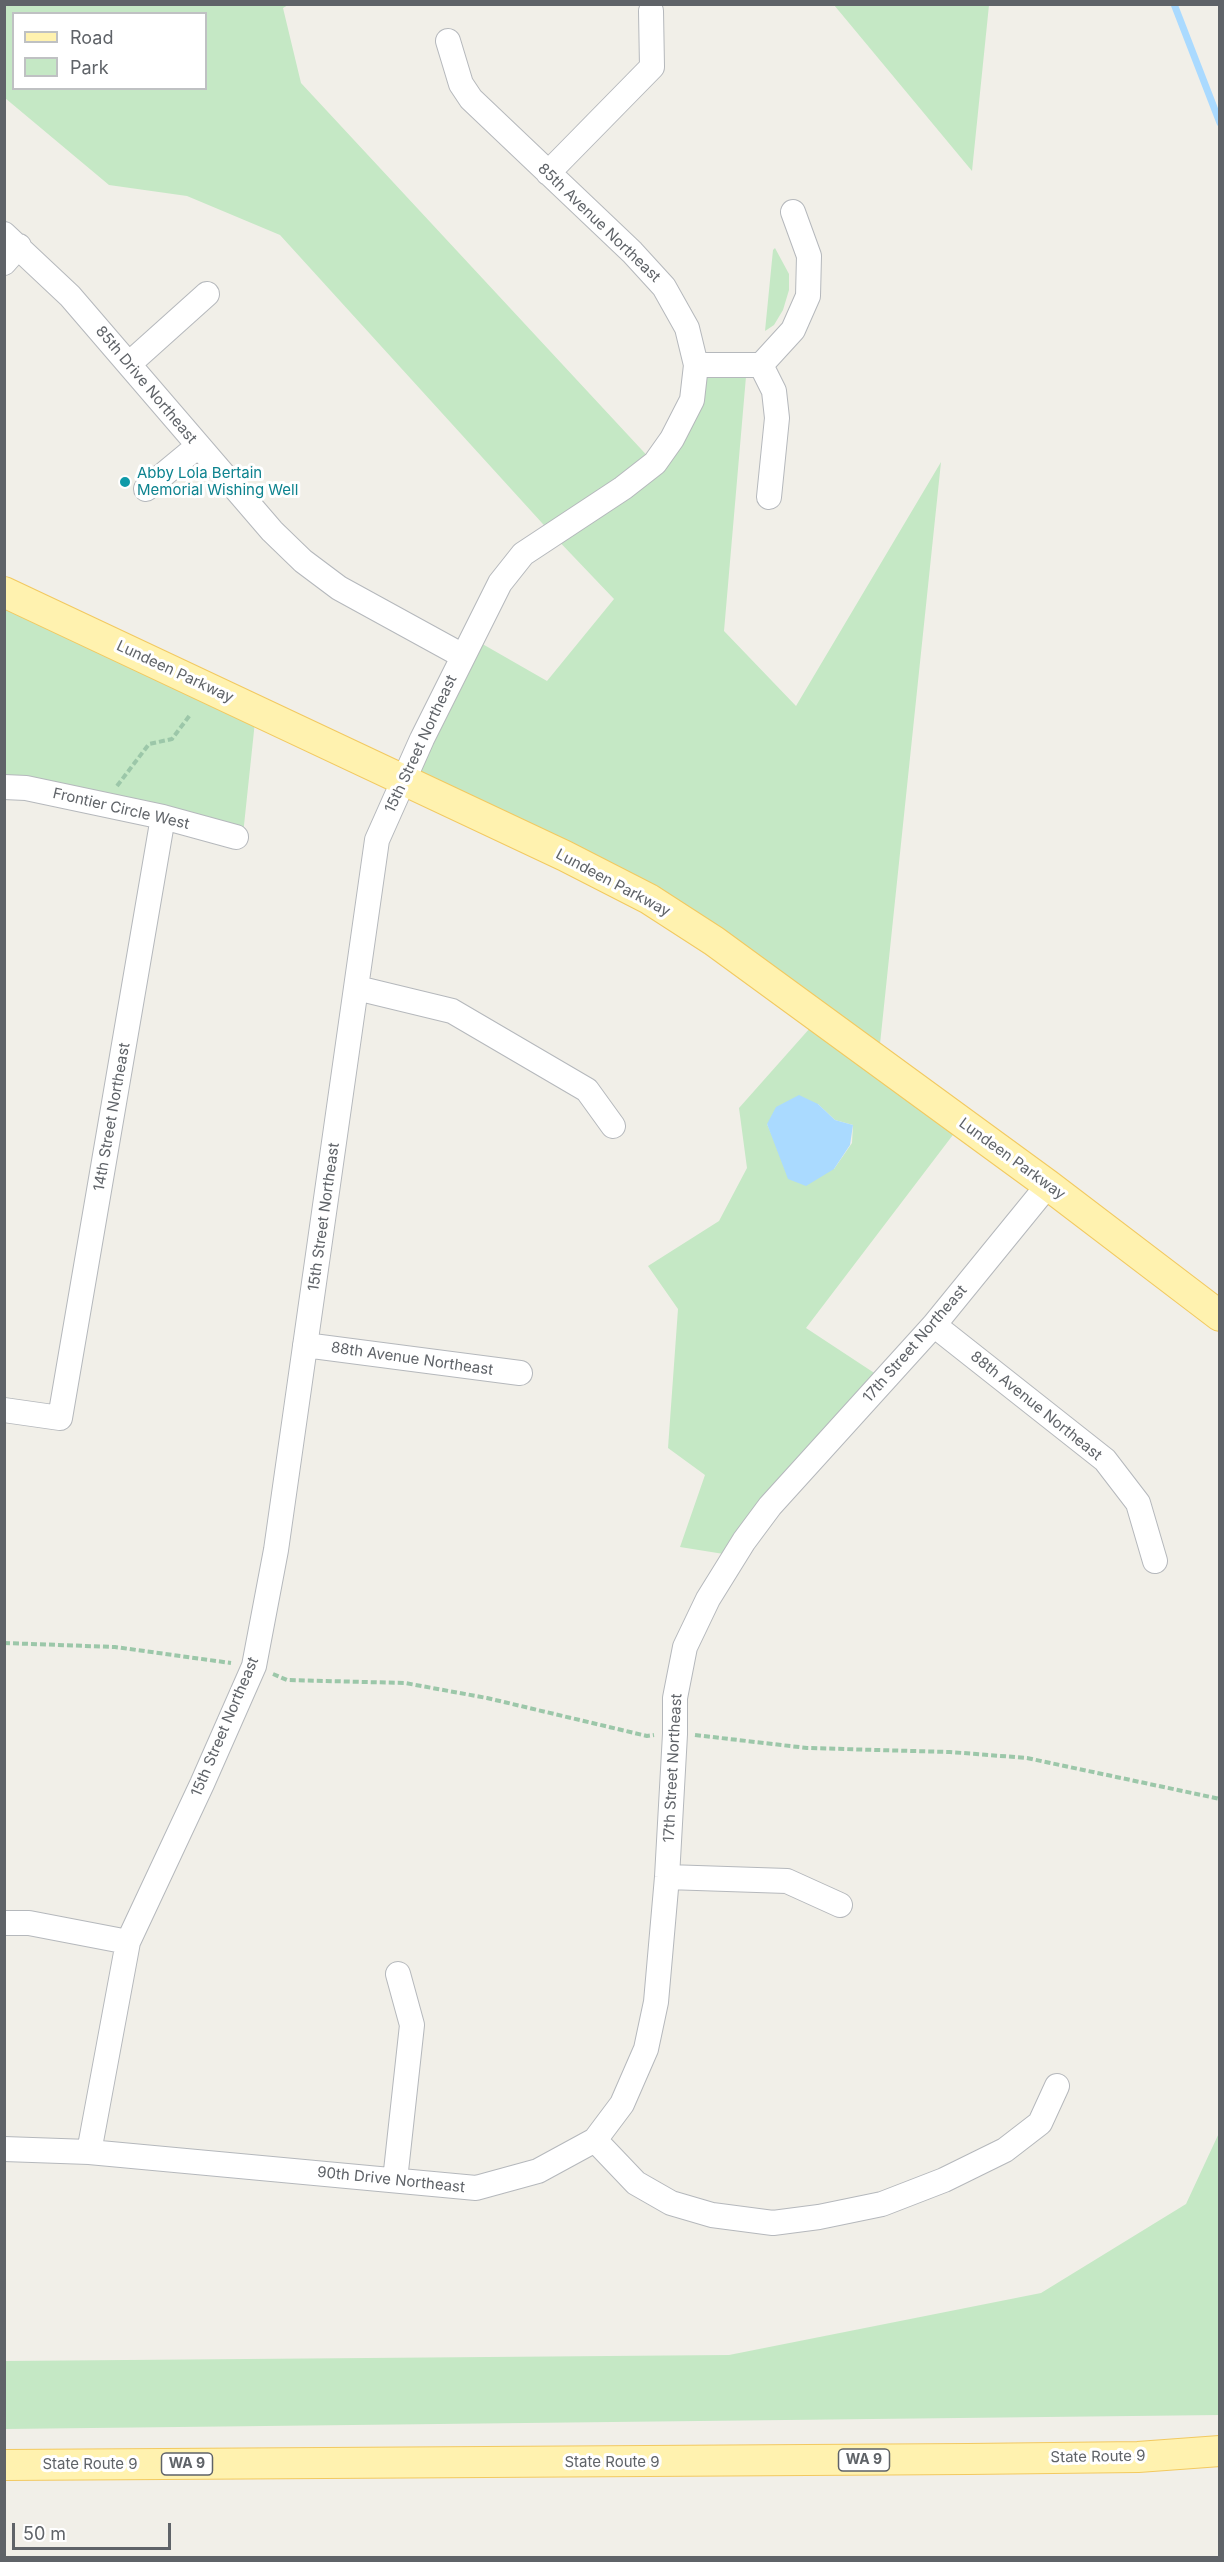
<!DOCTYPE html>
<style>
body{margin:0}
#map{position:relative;width:1224px;height:2562px;overflow:hidden;background:#f1efe8;font-family:Inter,sans-serif}
canvas{display:block}
.frame{position:absolute;inset:0;border:6px solid #5f6368;pointer-events:none}
.legend{position:absolute;left:12px;top:12px;width:195px;height:78px;box-sizing:border-box;background:#fff;border:2px solid #bfc1c3;margin:0;padding:8px 10px;list-style:none;font-size:18px;color:#5f6368}
.legend li{display:flex;align-items:center;gap:12px;height:30px}
.legend b{width:30px;border:2px solid #bfc1c3}
.scale{position:absolute;left:12px;top:2523px;width:159px;height:27px;box-sizing:border-box;border:3px solid #5f6368;border-top:0;padding-left:8px;font-size:18px;line-height:21px;white-space:nowrap;color:#5f6368;-webkit-text-stroke:4px #fff;paint-order:stroke}
</style>
<div id="map">
<canvas width="1224" height="2562"></canvas>
<div class="frame"></div>
<ul class="legend">
<li><b style="height:8px;background:#fff2af"></b>Road</li>
<li><b style="height:16px;background:#c5e8c5"></b>Park</li>
</ul>
<div class="scale">50 m</div>
</div>
<script>
const c = document.querySelector('canvas').getContext('2d');
c.lineJoin = 'round';
function fill(path, color) { c.fillStyle = color; c.fill(path, 'evenodd'); }
const shape = rows => new Path2D(rows.map(r => 'M' + r).join(''));
function strokePath(path, color, width, dash) { c.strokeStyle = color; c.lineWidth = width; c.lineCap = dash ? 'butt' : 'round'; c.setLineDash(dash || []); c.stroke(path); }
function write(font, color, halo, rows, align = 'center') {
  c.font = font + ' Inter,sans-serif'; c.lineWidth = 6; c.setLineDash([]); c.textBaseline = 'middle'; c.strokeStyle = halo; c.fillStyle = color; for (const [text, x, y, turn = 0] of rows) {
    c.save(); c.translate(x, y); c.rotate((+turn || 0) * Math.PI / 180); c.textAlign = isNaN(turn) ? turn : align; if (halo) c.strokeText(text, 0, 0); c.fillText(text, 0, 0); c.restore();
  }
}
fill(shape([
 [4,5,288,5,283,8,301,83,654,463,696,365,747,365,724,631,796,706,941,462,878,1063,962,1123,806,1328,888,1382,730,1555,680,1547,705,1475,668,1448,678,1309,648,1266,719,1221,747,1168,739,1108,818,1019,714,941,403,780,472,638,547,681,614,599,552,534,280,235,187,196,109,185,5,98],
 [14,14,206,14,206,88,14,88],
 [818,1104,835,1120,853,1125,852,1143,834,1169,779,1151,767,1124],
 [834,5,989,5,972,171],
 [775,248,789,274,789,290,783,310,774,325,765,331,773,250],
 [4,592,256,712,242,844,5,787],
 [1219,2133,1219,2415,5,2429,5,2361,729,2355,1041,2293,1186,2204]
]), '#c5e8c5');
fill(shape([
 [799,1095,818,1104,835,1120,853,1125,850,1145,834,1169,806,1186,788,1179,767,1124,776,1107]
]), '#aadaff');
strokePath(shape([
 [1174,4,1220,123]
]), '#aadaff', 7);
const minor = shape([
 [448,41,461,84,471,99,632,252,664,287,687,328,696,365,761,365],
 [548,173,652,67,651,11],
 [4,234,70,296,272,531,303,561,339,588,463,656],
 [4,263,19,246],
 [129,364,207,294],
 [146,489,198,446],
 [769,497,777,418,774,391,761,365,793,330,808,296,809,256,793,212],
 [4,787,26,788,163,817,236,837],
 [357,988,452,1011,587,1090,613,1126],
 [934,1325,1105,1460,1138,1503,1155,1561],
 [305,1345,520,1373],
 [4,1410,60,1418,163,817],
 [667,1877,787,1881,840,1905],
 [4,1923,29,1923,128,1942],
 [595,2140,622,2104,646,2049,656,2002,667,1877,675,1734,675,1698,685,1647,708,1599,744,1541,770,1506,934,1325,1048,1185],
 [4,2149,89,2152,476,2188,538,2171,595,2140,636,2183,671,2203,712,2215,773,2223,819,2217,882,2204,944,2180,1005,2150,1040,2123,1057,2086],
 [89,2152,128,1942,202,1784,254,1666,276,1550,377,840,422,739,500,583,523,554,623,488,655,463,672,439,692,400,696,365],
 [395,2180,412,2025,398,1974]
]);
const major = shape([
 [4,592,565,856,649,899,714,941,1048,1185,1220,1316],
 [4,2465,968,2459,1138,2457,1220,2451]
]);
strokePath(minor, '#b5b8bc', 26);
strokePath(major, '#f2c960', 32);
strokePath(shape([
 [117,786,149,744,172,739,190,715],
 [4,1643,115,1647,231,1663],
 [273,1674,287,1680,405,1683,487,1698,647,1736,654,1735],
 [695,1735,807,1748,950,1752,1027,1758,1220,1799]
]), '#9cc7a9', 4, [6, 3]);
strokePath(minor, '#fff', 24);
strokePath(major, '#fff2af', 30);
for (const [x, y, r, color] of [
 [125,482,6,"#0f9aa8"]
]) { const dot = new Path2D(); dot.arc(x, y, r, 0, 2 * Math.PI); c.fillStyle = color; c.fill(dot); strokePath(dot, '#fff', 2); }
for (const [x, y, w] of [
 [864,2460,51],
 [187,2464,51]
]) { const box = new Path2D(); box.roundRect(x - w / 2, y - 11, w, 22, 4.5); c.fillStyle = '#fff'; c.fill(box); strokePath(box, '#5f6368', 1.5); }
write('bold 14px', '#5f6368', null, [
 ["WA 9",864,2460],
 ["WA 9",187,2464]
]);
write('15px', '#5f6368', '#fff', [
 ["85th Avenue Northeast",599,223,44],
 ["85th Drive Northeast",146,385,50],
 ["Lundeen Parkway",175,672,25],
 ["15th Street Northeast",421,744,-65],
 ["Frontier Circle West",121,809,13],
 ["Lundeen Parkway",613,883,28],
 ["14th Street Northeast",112,1117,-80],
 ["Lundeen Parkway",1012,1159,36],
 ["15th Street Northeast",324,1217,-82],
 ["17th Street Northeast",915,1344,-49],
 ["88th Avenue Northeast",412,1359,8],
 ["88th Avenue Northeast",1036,1406,39],
 ["15th Street Northeast",225,1727,-67],
 ["17th Street Northeast",673,1768,-87],
 ["90th Drive Northeast",391,2180,6],
 ["State Route 9",1098,2457,-1],
 ["State Route 9",612,2462],
 ["State Route 9",90,2464]
]);
write('15px', '#0d838f', '#fff', [
 ["Abby Lola Bertain",137,473],
 ["Memorial Wishing Well",137,490]
], 'left');
</script>
